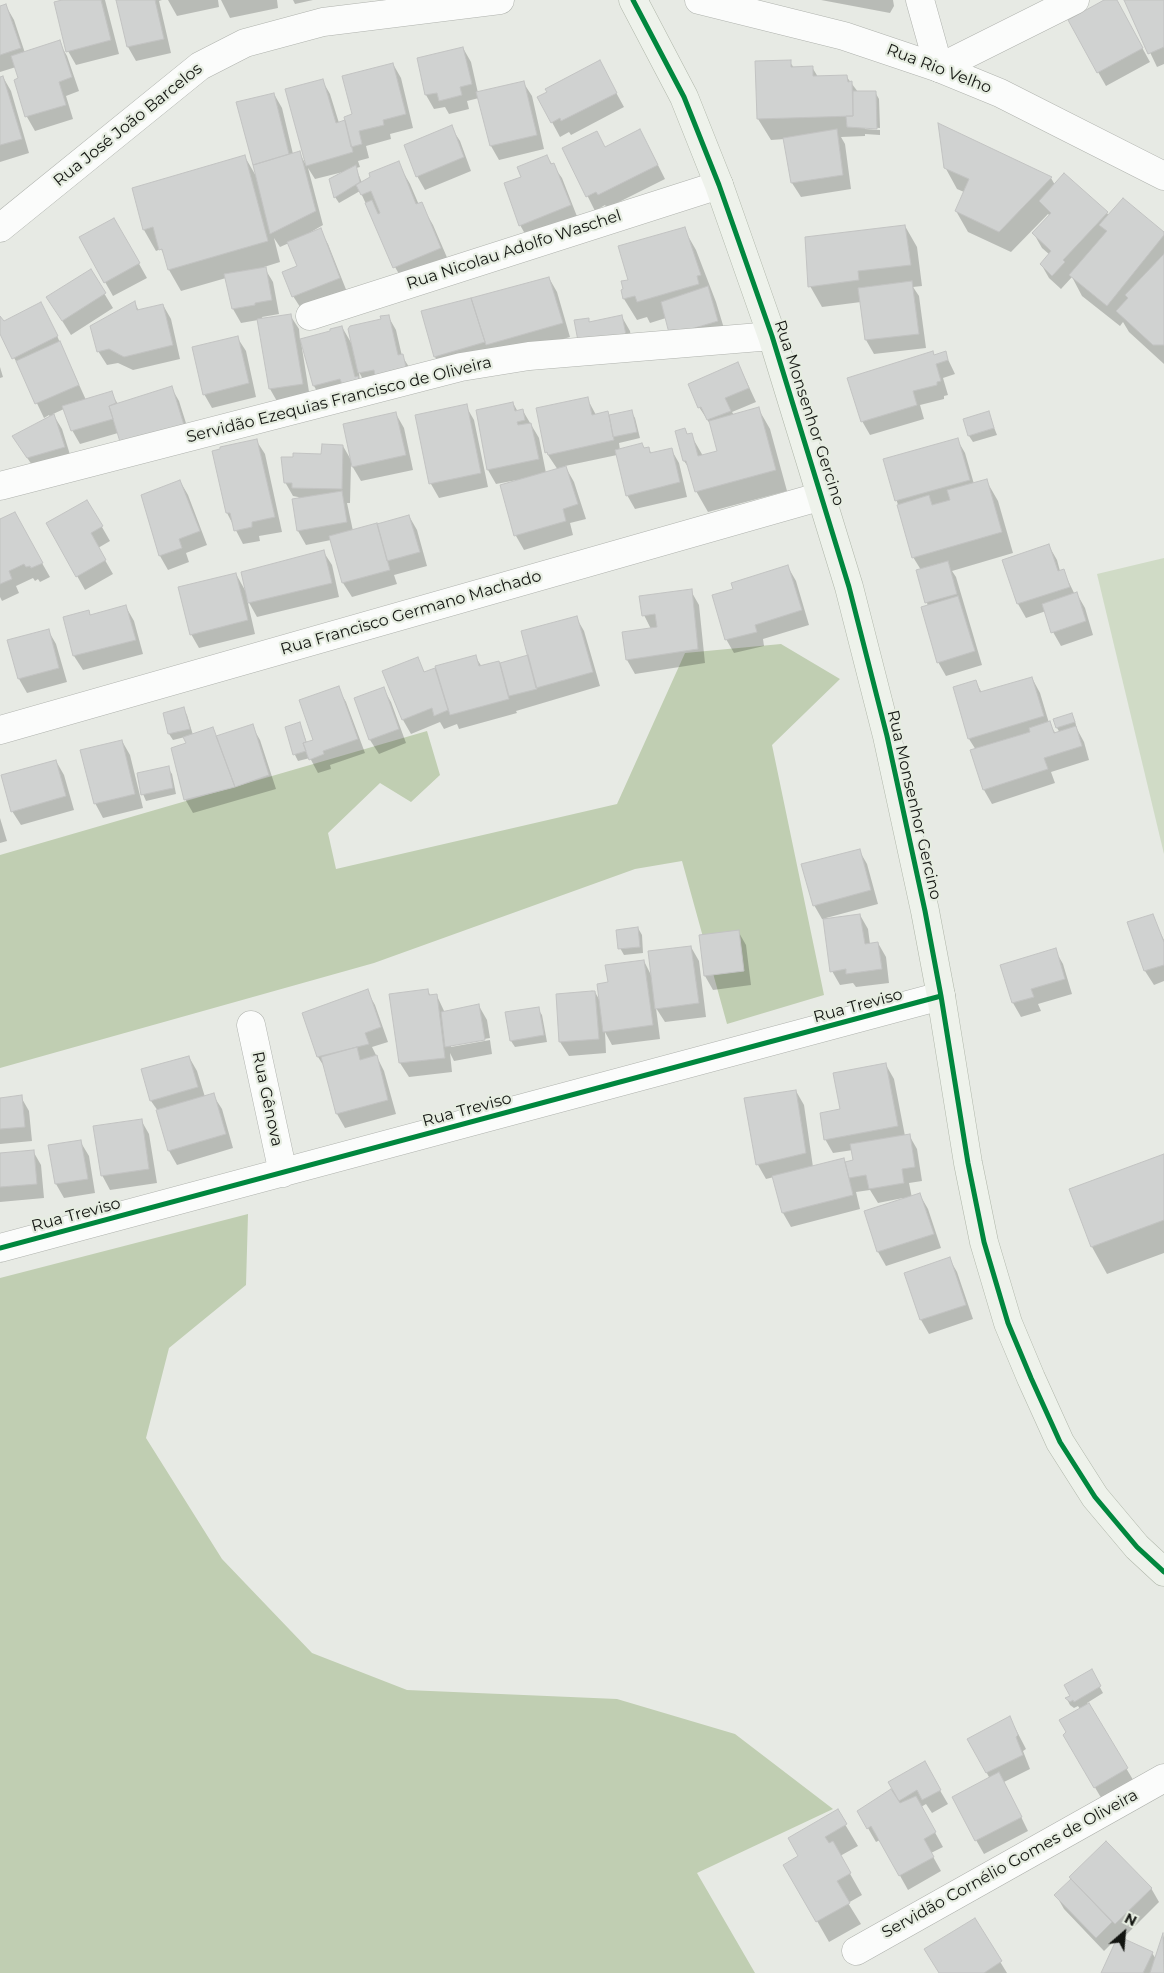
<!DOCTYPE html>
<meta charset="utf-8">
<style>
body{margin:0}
#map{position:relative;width:1164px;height:1973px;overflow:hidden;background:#e7eae4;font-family:Montserrat,sans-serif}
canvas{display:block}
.north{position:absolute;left:1099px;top:1908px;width:50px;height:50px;-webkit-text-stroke:4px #e6ede1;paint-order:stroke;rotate:27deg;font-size:14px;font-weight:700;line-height:20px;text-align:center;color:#131511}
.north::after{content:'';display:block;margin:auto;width:18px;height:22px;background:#131511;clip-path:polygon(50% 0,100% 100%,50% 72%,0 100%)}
</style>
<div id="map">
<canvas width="1164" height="1973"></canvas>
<div class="north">N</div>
</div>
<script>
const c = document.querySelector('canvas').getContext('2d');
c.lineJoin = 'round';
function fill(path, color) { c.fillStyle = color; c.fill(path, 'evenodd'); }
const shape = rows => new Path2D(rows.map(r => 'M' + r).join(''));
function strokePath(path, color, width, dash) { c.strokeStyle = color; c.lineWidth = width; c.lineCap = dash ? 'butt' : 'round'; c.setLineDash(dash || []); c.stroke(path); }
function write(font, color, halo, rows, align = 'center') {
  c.font = font + ' Montserrat,sans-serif'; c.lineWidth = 4.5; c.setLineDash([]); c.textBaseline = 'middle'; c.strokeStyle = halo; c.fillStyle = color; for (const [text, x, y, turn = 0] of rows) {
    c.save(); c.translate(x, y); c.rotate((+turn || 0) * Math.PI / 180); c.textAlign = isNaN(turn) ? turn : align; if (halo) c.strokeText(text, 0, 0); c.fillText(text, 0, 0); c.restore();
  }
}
fill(shape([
 [1164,558,1164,854,1097,574]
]), '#d0dbc6');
fill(shape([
 [781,644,840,679,772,745,824,995,727,1024,682,861,635,869,374,963,0,1068,0,855,427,731,440,775,411,802,380,783,328,833,336,869,617,804,685,653],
 [248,1214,246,1285,169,1348,146,1438,222,1559,312,1653,407,1690,617,1699,735,1734,833,1809,697,1873,755,1973,0,1973,0,1278]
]), '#c0ceb2');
fill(shape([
 [67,0,105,0,119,54,76,65,68,51],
 [118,0,162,0,159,1,171,53,136,61,128,47],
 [168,0,218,0,219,7,177,16],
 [221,0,277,0,278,8,230,18],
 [293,0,313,0,295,4],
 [821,0,893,0,894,6,890,13],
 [1106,0,1116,0,1150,62,1106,86,1098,72],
 [1125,0,1164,0,1164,64,1157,67],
 [6,6,14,20,25,53,59,42,67,56,79,91,66,96,73,119,35,131,27,117,15,81,20,79,16,67,0,72,0,7],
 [463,48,471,62,478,93,523,82,532,96,544,149,499,160,491,146,479,98,467,101,469,109,449,114,445,107,434,109,426,95,418,59],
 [790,62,794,68,812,67,818,77,846,76,858,92,875,92,879,99,880,128,865,127,865,129,880,130,880,135,865,134,865,136,841,137,845,144,851,189,801,197,792,183,785,139,771,140,758,119],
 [393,64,401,78,413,128,390,134,391,139,366,146,369,158,358,161,360,167,356,168,362,183,398,163,410,184,419,205,421,204,433,225,452,269,407,288,395,267,360,191,339,203,335,197,343,172,315,179,308,168,323,225,311,232,312,233,320,230,328,244,347,292,302,310,293,296,298,267,289,243,280,247,274,238,280,262,264,267,273,282,279,314,262,317,263,320,290,315,299,329,300,340,332,332,342,327,353,346,388,316,396,330,402,356,411,370,367,387,359,372,360,382,322,400,314,386,303,342,301,342,310,398,278,403,270,389,258,320,241,323,233,309,226,278,181,291,169,270,166,259,161,249,156,251,144,230,134,189,245,157,256,176,237,103,274,94,282,108,293,154,299,152,306,165,322,80,330,94,339,123,346,121,353,115],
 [607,76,624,107,571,135,569,132,560,137,539,98],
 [3,77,11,91,29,153,0,162,0,78],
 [451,127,460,141,471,171,425,190,417,176],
 [648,145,665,179,607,208,605,205,595,211,564,149,606,148],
 [547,157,562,178,578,219,528,239,520,225,505,184,522,177],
 [945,167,1051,178,1055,185,1107,213,1109,216,1164,234,1164,364,1129,332,1123,322,1120,326,1082,296,1072,277,1061,289,1049,278,1041,264,1050,255,1042,248,1034,234,1050,216,1048,214,1011,252,968,232,956,211,964,192,957,189],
 [114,219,147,278,113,296,80,238],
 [905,226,917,247,922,286,913,287,919,296,926,348,874,354,866,340,861,302,822,307,810,286],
 [684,229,696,250,716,302,726,335,688,347,666,318,650,323,647,317,637,320,624,299,629,280],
 [90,270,113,308,71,335,56,311],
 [549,278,557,292,570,337,495,359,443,371,435,357,423,312],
 [135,303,139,311,163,305,171,319,180,359,133,370,118,363,107,365,98,351],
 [0,317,4,322,49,318,86,400,111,393,118,404,171,387,179,401,191,439,118,433,80,444,72,430,64,409,53,414,62,429,72,461,36,471,22,450,50,417,49,415,44,418,22,372,0,333],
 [622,317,630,331,633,349,588,360,588,319,590,323],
 [237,337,246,351,256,397,212,408,204,394],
 [945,353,955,374,943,378,948,395,944,396,944,399,920,405,924,419,870,435,862,421,935,356],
 [738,363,756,402,732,412,734,415,758,408,770,429,787,491,708,512,696,491,691,471,684,461,685,429,688,435,691,435,703,456,719,452,712,427,699,407],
 [0,367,3,377,0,378],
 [587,398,596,415,607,413,609,416,631,411,635,418,640,438,619,443,620,450,648,448,652,454,671,449,679,463,687,497,635,509,627,495,617,455,565,466,574,482,586,519,570,523,573,535,524,550,516,536,501,486,518,482,517,480,496,484,488,470,477,411,513,403,518,412,523,411,539,438,546,473,558,470,546,452],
 [466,406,474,420,488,487,439,498,431,484,417,416],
 [988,412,997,435,973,442,969,436],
 [396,414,404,428,413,470,361,481,351,464,350,503,347,503,353,531,409,516,417,530,427,566,394,575,397,584,352,597,343,583,331,540,306,545,298,531,293,500,300,499,298,497,293,496,285,482,323,455,343,446,351,460],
 [957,439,965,453,974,484,986,480,998,501,1013,553,952,571,956,577,982,665,946,676,938,662,921,570,913,557,885,460],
 [256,440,265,454,282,532,259,536,260,541,243,544,227,513],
 [180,481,188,495,207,545,186,553,189,562,168,570,160,556,142,496],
 [87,501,110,541,98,548,113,574,85,590,47,523],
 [14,514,50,577,40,582,38,579,35,581,33,578,16,586,19,593,2,601,0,597,0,520],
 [1049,546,1057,560,1060,571,1063,570,1075,595,1077,594,1085,608,1093,635,1061,646,1053,632,1046,611,1026,618,1018,604,1004,560],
 [323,551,332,565,339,597,257,617,247,599,255,634,199,648,191,634,236,574,246,592],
 [788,567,796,581,809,625,763,639,764,646,734,653,726,639],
 [691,591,699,605,705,663,635,674,627,660,651,629,644,615],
 [126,607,134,621,143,654,83,670,74,656,65,618,88,612,91,616],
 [576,617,584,631,600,686,516,711,517,713,459,729,457,724,444,729,440,722,411,734,403,720,384,672,417,659,425,673,475,656,482,667,499,665,529,656],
 [48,630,56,644,67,682,27,693,19,679,9,641],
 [1032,678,1040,693,1049,723,1056,734,1060,733,1057,728,1071,714,1075,721,1077,729,1084,742,1089,760,1051,772,1055,783,992,804,984,790,976,750,969,739,976,682,982,693],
 [338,688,346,702,365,753,330,765,331,769,318,773,310,758,298,761,295,755,287,728,300,724,307,743,315,740],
 [383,688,391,702,406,743,379,754,370,740,356,699],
 [183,708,187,715,193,735,217,737,252,726,260,740,276,789,193,813,185,799,187,744,185,737,173,740,169,734,164,713],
 [122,741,130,755,143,808,103,818,95,803],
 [56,761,64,775,74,810,21,825,12,811],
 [168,768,172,774,176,794,146,801,143,794],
 [0,818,7,841,0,843],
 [859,850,867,864,878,904,826,918,826,920,860,915,868,929,870,944,878,943,886,957,889,983,856,987,853,983,840,985,832,971,824,919,822,919,814,905],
 [1152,916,1164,940,1164,981,1154,985,1145,971,1129,923],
 [638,928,642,935,643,953,624,955,620,948],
 [738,931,746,945,751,985,713,990,705,976],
 [691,947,699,961,706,1017,665,1022,656,1008,660,1039,612,1045,605,1032,606,1053,569,1056,560,1042,557,995,595,992,601,1003,609,983,644,961,652,977],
 [1055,950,1063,964,1072,994,1038,1004,1041,1011,1021,1017,1013,1003,1002,966],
 [427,990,431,996,437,996,445,1013,479,1006,487,1020,490,1038,451,1045,451,1047,490,1040,492,1054,454,1061,450,1053,452,1072,409,1077,400,1063,391,995],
 [367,991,375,1005,388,1042,372,1047,384,1071,396,1114,345,1128,337,1114,325,1068,318,1057,303,1014],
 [538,1009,542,1015,547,1042,515,1047,511,1041],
 [189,1057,197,1071,205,1097,213,1095,222,1109,233,1148,177,1165,169,1151,158,1111,151,1101,142,1070],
 [886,1065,894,1079,905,1136,909,1135,917,1149,922,1181,909,1183,912,1198,920,1195,928,1209,941,1248,886,1266,878,1252,903,1198,878,1203,870,1190,856,1192,860,1209,791,1227,783,1213,774,1177,766,1179,758,1165,745,1099,796,1091,804,1105,813,1167,843,1159,846,1163,855,1161,853,1150,833,1153,825,1139,841,1110],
 [21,1097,29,1111,32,1141,0,1144,0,1099],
 [141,1120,149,1134,157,1183,110,1190,102,1175],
 [80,1141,89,1156,95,1193,64,1198,56,1184],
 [33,1151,41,1165,44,1198,0,1202,0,1154],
 [1164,1155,1164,1253,1107,1274,1092,1247],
 [949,1258,957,1272,973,1319,929,1334,921,1320,906,1273],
 [1091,1671,1103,1693,1087,1703,1135,1783,1103,1801,1064,1735,1080,1709,1078,1706,1074,1708,1070,1705,1067,1699,1071,1696],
 [1010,1718,1026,1749,1023,1751,1030,1769,1004,1782,1028,1831,984,1854,976,1840,990,1779,969,1739],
 [924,1763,948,1804,932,1813,926,1804,921,1807,943,1847,931,1853,941,1871,908,1890,880,1840,876,1842,858,1811,894,1789],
 [837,1811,858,1846,840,1856,862,1895,848,1903,861,1924,829,1942,785,1865,800,1857],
 [1072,1879,1151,1888,1159,1902,1124,1937,1121,1935,1119,1937,1152,1953,1156,1959,1164,1935,1164,1973,1102,1973,1118,1937,1104,1951,1064,1909,1056,1895],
 [974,1919,1007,1973,939,1973]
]), '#0003');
const building = shape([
 [62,0,101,0,111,40,66,52,54,2,62,0],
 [116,0,155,0,164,39,127,47,116,0],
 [1104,0,1117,0,1143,48,1097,73,1068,20,1104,0],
 [1124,0,1164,0,1164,47,1148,54,1124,0],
 [6,4,21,48,0,55,0,6,6,4],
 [60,40,72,77,59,82,66,105,25,117,14,80,18,78,11,56,60,40],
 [463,47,472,84,460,87,462,95,439,101,437,93,425,95,417,58,463,47],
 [600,60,617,93,561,121,560,118,551,123,537,97,547,92,545,89,600,60],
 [791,60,791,67,813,66,813,76,847,75,848,82,852,81,853,116,757,119,755,61,791,60],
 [393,63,406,114,383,120,384,125,359,131,362,144,351,147,344,117,352,114,342,76,393,63],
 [3,76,22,139,0,145,0,77,3,76],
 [323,79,336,123,345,120,353,152,306,166,285,89,323,79],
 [524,81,537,135,490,146,476,92,524,81],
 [853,91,876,91,877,129,847,127,846,116,853,116,853,91],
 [274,93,289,154,253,165,236,102,274,93],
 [938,123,1052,177,999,232,955,211,969,179,944,168,938,123],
 [452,125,464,157,416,177,404,145,452,125],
 [640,129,658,165,598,195,596,192,586,197,562,148,597,131,605,147,640,129],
 [837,129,843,175,791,183,783,138,837,129],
 [300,151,316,211,270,234,253,165,300,151],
 [245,155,268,241,168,270,162,249,159,250,153,227,143,230,132,188,245,155],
 [547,155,551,164,554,163,571,205,519,226,504,183,521,177,517,167,547,155],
 [399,161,416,204,422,202,441,248,393,268,365,203,372,200,378,214,380,213,371,191,361,195,356,185,370,177,369,173,399,161],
 [356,165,360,182,334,198,329,179,356,165],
 [1064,173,1108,212,1063,260,1065,262,1052,276,1040,264,1051,251,1032,233,1051,213,1039,201,1064,173],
 [1123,198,1164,232,1164,235,1107,306,1069,275,1107,231,1099,225,1123,198],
 [114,218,140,263,104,283,79,237,114,218],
 [905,225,911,265,858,271,859,280,808,287,805,237,905,225],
 [685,227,701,275,697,276,699,284,637,302,635,296,623,299,621,290,623,289,621,281,628,280,618,246,685,227],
 [321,228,340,278,292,297,282,272,297,266,287,242,321,228],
 [1164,254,1164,345,1153,345,1116,311,1128,298,1125,295,1164,254],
 [266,267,272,300,255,303,255,305,232,309,224,274,266,267],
 [91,269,106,293,62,321,46,297,91,269],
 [549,277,563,323,486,345,471,298,549,277],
 [912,281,919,334,865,340,858,288,912,281],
 [708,286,718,321,678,333,669,333,661,302,708,286],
 [471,298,485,342,434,357,421,311,471,298],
 [135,301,137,310,163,304,173,345,124,357,109,349,97,352,90,326,135,301],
 [41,302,58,336,12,359,0,334,0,316,4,321,41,302],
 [291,314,303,384,269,389,257,319,291,314],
 [389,315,398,355,403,354,406,367,375,376,374,370,358,373,348,329,350,326,381,319,380,316,389,315],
 [622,315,626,335,579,346,574,320,589,318,589,322,622,315],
 [342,326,355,377,358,376,359,380,342,384,340,379,313,386,300,339,330,331,330,329,342,326],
 [238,336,249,383,203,395,192,347,238,336],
 [60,341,79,385,35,404,16,361,60,341],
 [933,351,934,355,946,351,948,360,936,364,941,381,937,382,937,385,913,391,917,405,861,422,847,378,933,351],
 [738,362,749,388,725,398,731,411,707,420,701,407,698,408,688,384,738,362],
 [172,386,184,425,121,445,109,406,172,386],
 [112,391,116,403,109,406,113,419,71,431,62,406,112,391],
 [588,397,592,415,608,411,614,440,548,455,547,452,545,453,536,408,588,397],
 [513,402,515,411,523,409,525,420,517,422,518,425,531,423,539,459,487,470,476,410,513,402],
 [467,404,481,473,429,484,415,415,467,404],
 [759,407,776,470,695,492,686,461,683,461,675,431,685,428,687,434,692,433,698,456,717,451,709,421,759,407],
 [632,410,637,432,613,437,609,415,632,410],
 [989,411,994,428,968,436,963,419,989,411],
 [396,412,406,455,352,467,343,424,396,412],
 [54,414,65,447,27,458,12,436,54,414],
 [958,438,970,480,895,501,883,459,958,438],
 [257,439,275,517,252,522,252,527,234,531,230,513,226,513,212,451,220,449,220,447,257,439],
 [642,443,644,448,649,447,650,453,672,448,680,482,626,496,615,450,642,443],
 [322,444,343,445,342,489,292,488,292,483,284,483,281,457,293,457,293,453,321,454,322,444],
 [566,466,578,504,563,509,566,521,514,536,500,485,566,466],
 [987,479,1002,532,912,558,897,505,929,495,932,505,950,500,947,490,987,479],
 [180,480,200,531,179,539,182,548,159,556,141,495,180,480],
 [342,491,347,522,297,531,292,499,342,491],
 [87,500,103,526,91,533,106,560,76,577,46,523,87,500],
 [15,512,43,563,31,568,30,566,26,567,24,564,9,571,12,579,0,584,0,519,15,512],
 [409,515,420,552,387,561,377,524,409,515],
 [377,523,390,570,342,583,329,536,377,523],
 [1049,544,1058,571,1064,569,1070,587,1017,604,1002,560,1049,544],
 [324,550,332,583,248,603,241,572,324,550],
 [948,561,957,594,925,603,916,570,948,561],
 [788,565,802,610,755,625,757,632,725,640,712,595,733,589,731,583,788,565],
 [236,573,248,620,190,635,178,587,236,573],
 [692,589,698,649,626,660,622,632,657,627,655,614,642,616,639,596,692,589],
 [1077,592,1086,621,1051,633,1042,604,1077,592],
 [958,596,975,651,937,663,921,607,958,596],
 [126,605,136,640,73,656,63,617,89,610,90,615,126,605],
 [577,616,593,672,536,688,521,631,577,616],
 [49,629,59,668,18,679,7,640,49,629],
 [476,655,479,666,499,661,509,699,450,715,435,666,476,655],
 [528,655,537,689,509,696,500,663,528,655],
 [418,657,424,672,435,668,448,710,434,716,432,708,402,720,382,671,418,657],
 [1032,677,1044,716,968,739,953,687,976,680,980,692,1032,677],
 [339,686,358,739,323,751,324,754,309,760,303,743,313,740,299,700,339,686],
 [384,687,399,729,369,740,354,698,384,687],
 [184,707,190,729,168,734,163,713,184,707],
 [1072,713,1075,722,1056,728,1053,719,1072,713],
 [1050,721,1054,733,1076,726,1082,746,1044,758,1048,769,983,790,970,750,1030,732,1029,728,1050,721],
 [300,722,306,742,303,743,306,751,293,755,285,727,300,722],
 [253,724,269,775,235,787,216,736,253,724],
 [213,727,235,787,184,800,171,748,186,743,183,737,213,727],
 [122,740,135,794,94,804,80,750,122,740],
 [56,760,66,796,11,812,1,775,56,760],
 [169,766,173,788,141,795,137,773,169,766],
 [860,849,871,890,813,906,801,864,860,849],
 [860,914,865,944,878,942,882,969,846,974,846,969,830,972,823,919,860,914],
 [1153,914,1164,942,1164,965,1144,971,1127,922,1153,914],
 [638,927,640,947,618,949,616,930,638,927],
 [739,930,744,971,704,976,699,935,739,930],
 [691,946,699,1003,655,1009,648,951,691,946],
 [1056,948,1065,979,1031,989,1034,997,1012,1003,1000,965,1056,948],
 [644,960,653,1025,603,1032,597,984,608,982,605,965,644,960],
 [368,989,381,1027,365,1033,369,1044,317,1057,302,1013,368,989],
 [428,989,429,995,437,994,445,1058,399,1063,389,994,428,989],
 [592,991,595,991,599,1039,559,1042,556,994,592,991],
 [479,1004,485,1040,445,1047,441,1012,479,1004],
 [539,1007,544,1035,510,1041,505,1012,539,1007],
 [357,1047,360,1060,377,1055,388,1100,336,1114,321,1057,357,1047],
 [189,1056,198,1087,150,1101,141,1069,189,1056],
 [886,1063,898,1126,824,1140,820,1113,840,1109,833,1073,886,1063],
 [796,1090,806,1153,756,1165,744,1098,796,1090],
 [214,1093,226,1134,168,1151,156,1110,214,1093],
 [22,1095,25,1127,0,1129,0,1098,22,1095],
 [142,1119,149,1169,101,1176,93,1126,142,1119],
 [910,1134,915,1167,902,1169,904,1183,869,1189,866,1175,849,1178,845,1162,853,1160,850,1144,910,1134],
 [81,1140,88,1179,55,1184,48,1145,81,1140],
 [34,1150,37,1184,0,1187,0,1153,34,1150],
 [1164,1154,1164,1220,1091,1247,1069,1189,1164,1154],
 [844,1158,853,1195,782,1213,772,1176,844,1158],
 [920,1193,934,1234,877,1252,864,1211,920,1193],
 [950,1257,966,1305,920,1320,904,1273,950,1257],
 [1092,1669,1101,1686,1074,1702,1073,1700,1070,1702,1065,1698,1070,1696,1064,1685,1092,1669],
 [1089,1703,1128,1768,1094,1788,1063,1735,1066,1732,1059,1720,1089,1703],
 [1010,1716,1018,1735,1016,1737,1023,1755,986,1773,967,1739,1010,1716],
 [925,1761,941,1790,922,1800,917,1790,899,1801,888,1782,925,1761],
 [999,1772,1022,1817,975,1841,952,1797,999,1772],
 [891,1789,900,1803,916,1796,936,1832,924,1839,934,1857,899,1876,871,1826,867,1829,857,1811,891,1789],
 [838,1809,847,1824,825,1837,829,1843,833,1841,851,1873,837,1881,850,1903,816,1922,783,1865,798,1856,788,1838,838,1809],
 [1106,1841,1152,1888,1115,1924,1069,1877,1106,1841],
 [1071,1879,1112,1922,1096,1938,1054,1895,1071,1879],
 [975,1918,1002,1961,984,1973,939,1973,924,1949,975,1918],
 [1163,1933,1164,1973,1150,1973,1163,1933],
 [1118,1936,1153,1952,1143,1973,1101,1973,1118,1936]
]);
fill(building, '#d0d2d1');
strokePath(building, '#c2c3c2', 1);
const minor = shape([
 [920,0,939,68,1075,0],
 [0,228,200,66,245,43,323,22,500,0],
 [310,316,719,185],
 [0,486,461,367,529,356,772,336],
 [0,730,822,496],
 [251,1025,283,1173],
 [0,1248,941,996],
 [856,1951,1164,1778]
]);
const tertiary = shape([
 [699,0,844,36,939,68,1000,93,1164,176]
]);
const primary = shape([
 [633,0,684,97,719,185,772,336,849,587,887,736,925,911,941,996,968,1163,984,1242,1008,1323,1031,1378,1060,1442,1095,1497,1137,1547,1164,1572]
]);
strokePath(minor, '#afb2ad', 29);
strokePath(tertiary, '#afb2ad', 29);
strokePath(primary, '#afb6a9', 29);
strokePath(minor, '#fbfcfb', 28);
strokePath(tertiary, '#fbfcfb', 28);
strokePath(primary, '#eef2eb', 28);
strokePath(shape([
 [633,0,684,97,719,185,772,336,849,587,887,736,925,911,941,996,968,1163,984,1242,1008,1323,1031,1378,1060,1442,1095,1497,1137,1547,1164,1572],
 [0,1248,941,996]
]), '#00873e', 5);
write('16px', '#131511', '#e6ede1', [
 ["Rua Rio Velho",939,69,21],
 ["Rua José João Barcelos",128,125,-39],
 ["Rua Nicolau Adolfo Waschel",514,250,-18],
 ["Servidão Ezequias Francisco de Oliveira",339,400,-14],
 ["Rua Monsenhor Gercino",809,413,72],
 ["Rua Francisco Germano Machado",411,613,-16],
 ["Rua Monsenhor Gercino",914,805,77],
 ["Rua Treviso",858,1006,-15],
 ["Rua Gênova",267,1099,78],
 ["Rua Treviso",467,1110,-15],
 ["Rua Treviso",76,1215,-15],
 ["Servidão Cornélio Gomes de Oliveira",1010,1864,-29]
]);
</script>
